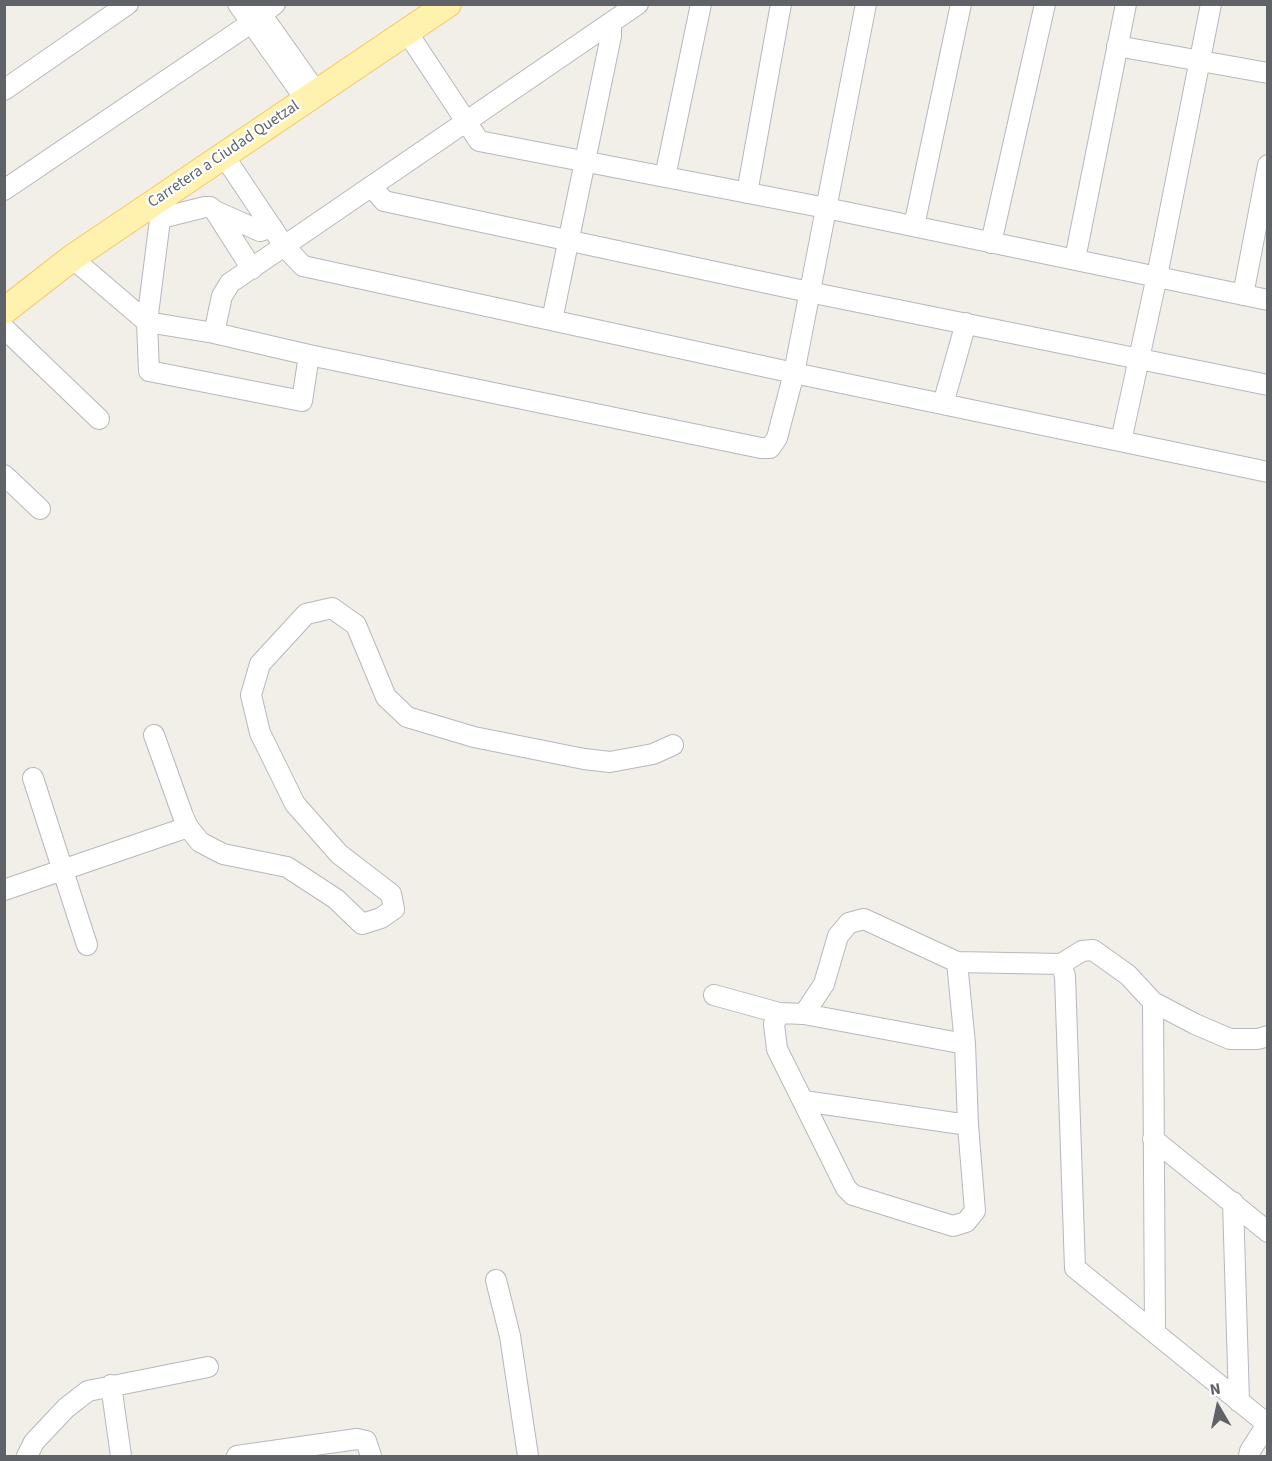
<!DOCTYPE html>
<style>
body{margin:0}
#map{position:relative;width:1272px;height:1461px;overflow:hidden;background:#f1efe8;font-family:"Source Sans 3",sans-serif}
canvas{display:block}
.frame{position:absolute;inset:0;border:6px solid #5f6368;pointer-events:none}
.north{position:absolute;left:1188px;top:1377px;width:60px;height:60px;-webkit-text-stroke:4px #fff;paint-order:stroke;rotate:351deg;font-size:16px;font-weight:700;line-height:24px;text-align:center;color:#5f6368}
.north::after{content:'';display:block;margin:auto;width:21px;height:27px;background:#5f6368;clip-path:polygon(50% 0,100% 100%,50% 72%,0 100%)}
</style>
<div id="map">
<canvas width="1272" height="1461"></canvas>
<div class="frame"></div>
<div class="north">N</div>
</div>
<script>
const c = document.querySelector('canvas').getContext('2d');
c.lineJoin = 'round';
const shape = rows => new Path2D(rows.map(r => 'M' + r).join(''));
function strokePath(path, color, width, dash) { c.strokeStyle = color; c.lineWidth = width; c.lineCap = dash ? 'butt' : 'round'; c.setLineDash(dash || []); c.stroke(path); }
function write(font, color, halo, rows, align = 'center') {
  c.font = font + ' "Source Sans 3",sans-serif'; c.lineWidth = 4.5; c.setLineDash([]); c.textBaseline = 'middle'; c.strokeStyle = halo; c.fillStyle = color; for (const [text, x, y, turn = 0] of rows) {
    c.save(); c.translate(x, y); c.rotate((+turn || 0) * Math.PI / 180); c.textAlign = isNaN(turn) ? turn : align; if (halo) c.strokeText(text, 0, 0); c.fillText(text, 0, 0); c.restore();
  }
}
const minor = shape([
 [238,4,306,100],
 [254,4,317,93],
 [407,32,479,141,826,208,1268,300],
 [1117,46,1268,73],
 [4,90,128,4],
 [224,156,285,247,303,266,794,373,1268,472],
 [665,177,701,4],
 [372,187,384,201,809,292,1268,385],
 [4,190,251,23,275,4],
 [747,193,781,4],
 [163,196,147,322,149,371,302,401,309,355],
 [215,211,260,231,272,227],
 [161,218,205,207,210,207,215,211,252,269],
 [914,226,961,4],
 [991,243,1045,4],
 [72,258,147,322,214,333,309,355,761,448,770,448,777,438,794,373,866,4],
 [1075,259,1126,4],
 [1243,295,1268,165],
 [552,320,611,36,611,23],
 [4,328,99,419],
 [214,333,222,296,230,283,638,4],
 [943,404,966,323],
 [1121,441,1157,276,1211,4],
 [4,475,40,509],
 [154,735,183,816,188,827,200,842,223,854,287,867,336,899,362,924,381,918,394,909,391,894,339,854,295,804,260,733,251,695,260,664,306,614,332,608,356,625,386,697,407,717,474,737,584,759,610,762,653,754,673,745],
 [33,778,87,945],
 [4,890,188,827],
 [714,995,779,1013,804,1014,824,984,838,936,849,923,864,919,957,962,1061,964],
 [1153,1002,1155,1333],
 [779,1013,774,1024,777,1049,846,1188,853,1195,953,1226,966,1222,975,1211,968,1125,965,1044,957,962],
 [804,1014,965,1044],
 [804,1101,968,1125],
 [1153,1139,1268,1232],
 [1233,1202,1239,1402],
 [496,1280,510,1336,528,1456],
 [111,1385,121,1456],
 [1266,1423,1075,1268,1065,976,1061,964,1082,951,1093,950,1128,975,1153,1002,1195,1024,1230,1039,1258,1039,1268,1036],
 [27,1456,34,1442,66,1408,88,1391,208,1367],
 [237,1456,357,1439,366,1441,371,1456],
 [1249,1456,1250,1451,1268,1423]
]);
const major = shape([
 [4,311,72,258,448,4]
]);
strokePath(minor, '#b5b8bc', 22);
strokePath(major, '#f2c960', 28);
strokePath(minor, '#fff', 20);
strokePath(major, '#fff2af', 26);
write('16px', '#5f6368', '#fff', [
 ["Carretera a Ciudad Quetzal",224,155,-34]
]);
</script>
